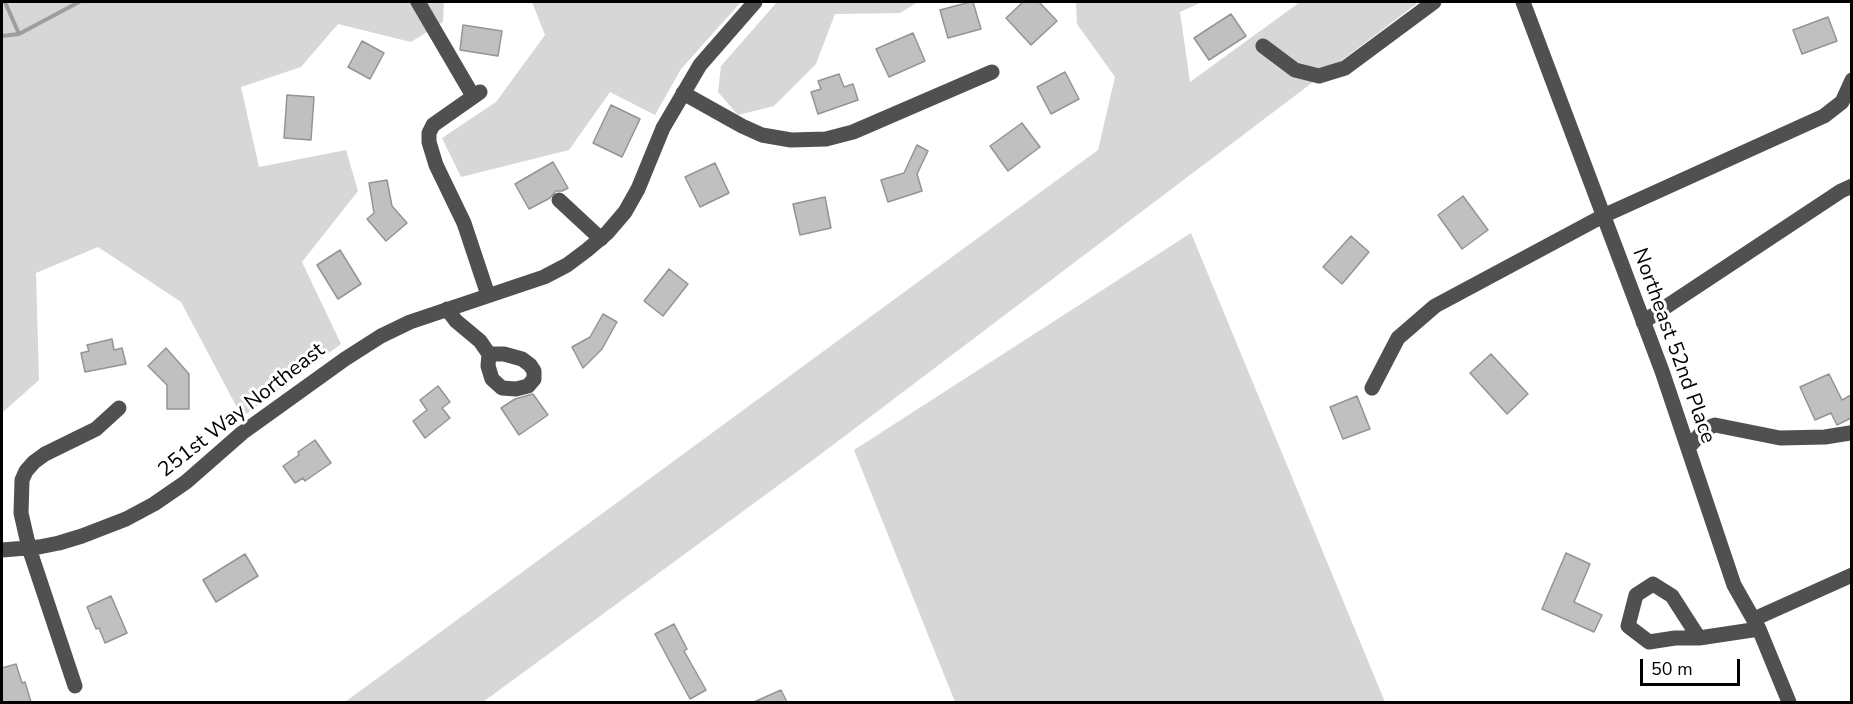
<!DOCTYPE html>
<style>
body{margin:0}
#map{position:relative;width:1853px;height:704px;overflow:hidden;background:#fff;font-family:"Nunito Sans",sans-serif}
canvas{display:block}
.frame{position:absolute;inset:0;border:3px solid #000;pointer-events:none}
.scale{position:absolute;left:1640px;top:659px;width:100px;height:27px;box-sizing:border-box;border:3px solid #000;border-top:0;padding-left:8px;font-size:18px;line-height:21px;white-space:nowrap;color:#000;-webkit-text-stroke:4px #fff;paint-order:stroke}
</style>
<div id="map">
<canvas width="1853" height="704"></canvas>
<div class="frame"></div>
<div class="scale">50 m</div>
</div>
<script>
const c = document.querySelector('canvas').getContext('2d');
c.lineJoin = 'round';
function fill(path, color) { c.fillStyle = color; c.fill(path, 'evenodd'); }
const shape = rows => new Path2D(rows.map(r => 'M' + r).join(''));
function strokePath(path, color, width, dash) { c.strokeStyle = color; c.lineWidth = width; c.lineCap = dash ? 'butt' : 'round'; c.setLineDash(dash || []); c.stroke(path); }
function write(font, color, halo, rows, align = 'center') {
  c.font = font + ' "Nunito Sans",sans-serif'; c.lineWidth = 6; c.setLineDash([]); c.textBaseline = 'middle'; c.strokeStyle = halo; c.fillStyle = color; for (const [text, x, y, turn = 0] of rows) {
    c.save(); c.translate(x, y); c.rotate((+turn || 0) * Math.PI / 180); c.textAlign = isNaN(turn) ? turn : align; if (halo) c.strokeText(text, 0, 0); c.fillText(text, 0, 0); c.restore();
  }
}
fill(shape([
 [2,2,444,2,443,22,411,42,338,24,301,67,241,87,259,167,346,150,358,191,302,262,341,344,242,417,181,302,98,247,36,273,39,380,2,413],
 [532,2,741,2,681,69,655,115,610,92,569,150,461,177,442,138,496,102,545,35],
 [777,2,918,2,900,13,835,14,816,64,774,106,738,115,718,92,721,66],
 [1076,2,1202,2,1180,12,1190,82,1300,2,1419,2,817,457,483,702,345,702,1098,150,1115,77,1077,24],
 [1191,233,1385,702,955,702,854,450]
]), '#d7d7d7');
strokePath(shape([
 [5,2,19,34],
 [2,36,19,34,79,2]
]), '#9e9e9e', 4);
const building = shape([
 [970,2,973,2,981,29,948,38,940,10,970,2],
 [1023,2,1039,2,1057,21,1031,45,1006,18,1023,2],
 [1231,14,1246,36,1209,60,1194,38,1231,14],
 [1828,17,1837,41,1802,54,1793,30,1828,17],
 [463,25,502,31,498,56,460,50,463,25],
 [913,33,925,61,889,77,876,49,913,33],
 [362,41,384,53,370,79,348,67,362,41],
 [1065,72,1079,99,1051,114,1037,87,1065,72],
 [839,74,844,87,853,84,858,100,818,114,811,92,821,89,818,81,839,74],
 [287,95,314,97,311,140,284,138,287,95],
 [611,105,640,119,622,157,593,143,611,105],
 [1022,123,1040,147,1008,171,990,146,1022,123],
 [917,145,928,151,917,174,922,191,888,202,881,180,904,173,917,145],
 [553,162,568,188,562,191,556,191,550,198,529,209,515,184,553,162],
 [715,163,729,193,700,207,685,177,715,163],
 [387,180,392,206,407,223,386,241,367,219,374,213,369,183,387,180],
 [1463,196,1488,230,1462,249,1438,215,1463,196],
 [825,197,831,228,800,235,793,204,825,197],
 [1351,236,1369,252,1342,284,1323,267,1351,236],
 [340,250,361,284,338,299,317,265,340,250],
 [669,269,688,284,663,316,644,301,669,269],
 [603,314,617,322,602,349,583,368,572,347,590,337,603,314],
 [112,339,114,350,122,348,126,364,85,372,81,353,89,351,87,345,112,339],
 [166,348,189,374,189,409,167,409,167,385,148,366,166,348],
 [1491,354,1528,394,1507,414,1470,373,1491,354],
 [1829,374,1842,400,1851,395,1851,418,1837,425,1831,413,1815,420,1800,387,1829,374],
 [438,386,450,402,442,408,450,418,425,438,413,421,427,410,420,400,438,386],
 [533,394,548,415,519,435,501,408,515,399,533,394],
 [1357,396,1370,429,1343,439,1330,407,1357,396],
 [315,440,331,463,305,481,303,478,295,483,283,466,299,455,298,452,315,440],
 [1566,553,1590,564,1574,602,1602,615,1594,632,1542,609,1566,553],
 [245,554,258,576,216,602,203,580,245,554],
 [111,596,127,633,105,643,99,628,96,629,87,607,111,596],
 [674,624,687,649,684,651,706,690,690,699,655,634,674,624],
 [16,664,22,683,25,682,31,702,2,702,2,668,16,664],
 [781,690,787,702,754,702,781,690]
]);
fill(building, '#c0c0c0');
strokePath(building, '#949494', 1.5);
strokePath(shape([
 [418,2,473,96],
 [1523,2,1662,371,1734,585,1759,629,1789,702],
 [1263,46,1295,70,1319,76,1345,68,1434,2],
 [480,92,433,125,429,133,429,142,436,165,464,223,488,295],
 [683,93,742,126,762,135,791,140,826,139,853,132,992,72],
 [559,200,601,239],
 [447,309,456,321,480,341,489,354,488,366,492,379,502,388,516,389,528,386,534,379,534,371,530,365,522,359,504,354,489,354],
 [1643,322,1841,191,1852,186],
 [1372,388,1398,338,1435,306,1603,216,1824,116,1842,102,1852,80],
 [1688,448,1705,429,1715,425,1780,438,1825,437,1850,433],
 [2,550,39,547,59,543,82,536,126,519,154,504,186,482,242,433,345,359,381,336,410,322,544,277,567,265,587,250,607,233,625,212,638,189,663,128,700,65,755,2],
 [1754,619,1852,575],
 [1699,638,1672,596,1653,584,1636,595,1628,626,1649,642,1675,638,1699,638,1759,629],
 [75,686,29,548,21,513,22,480,26,471,34,462,45,454,96,429,119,408]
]), '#505050', 15);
write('21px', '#000', '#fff', [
 ["Northeast 52nd Place",1673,346,70],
 ["251st Way Northeast",242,411,-38]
]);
</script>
